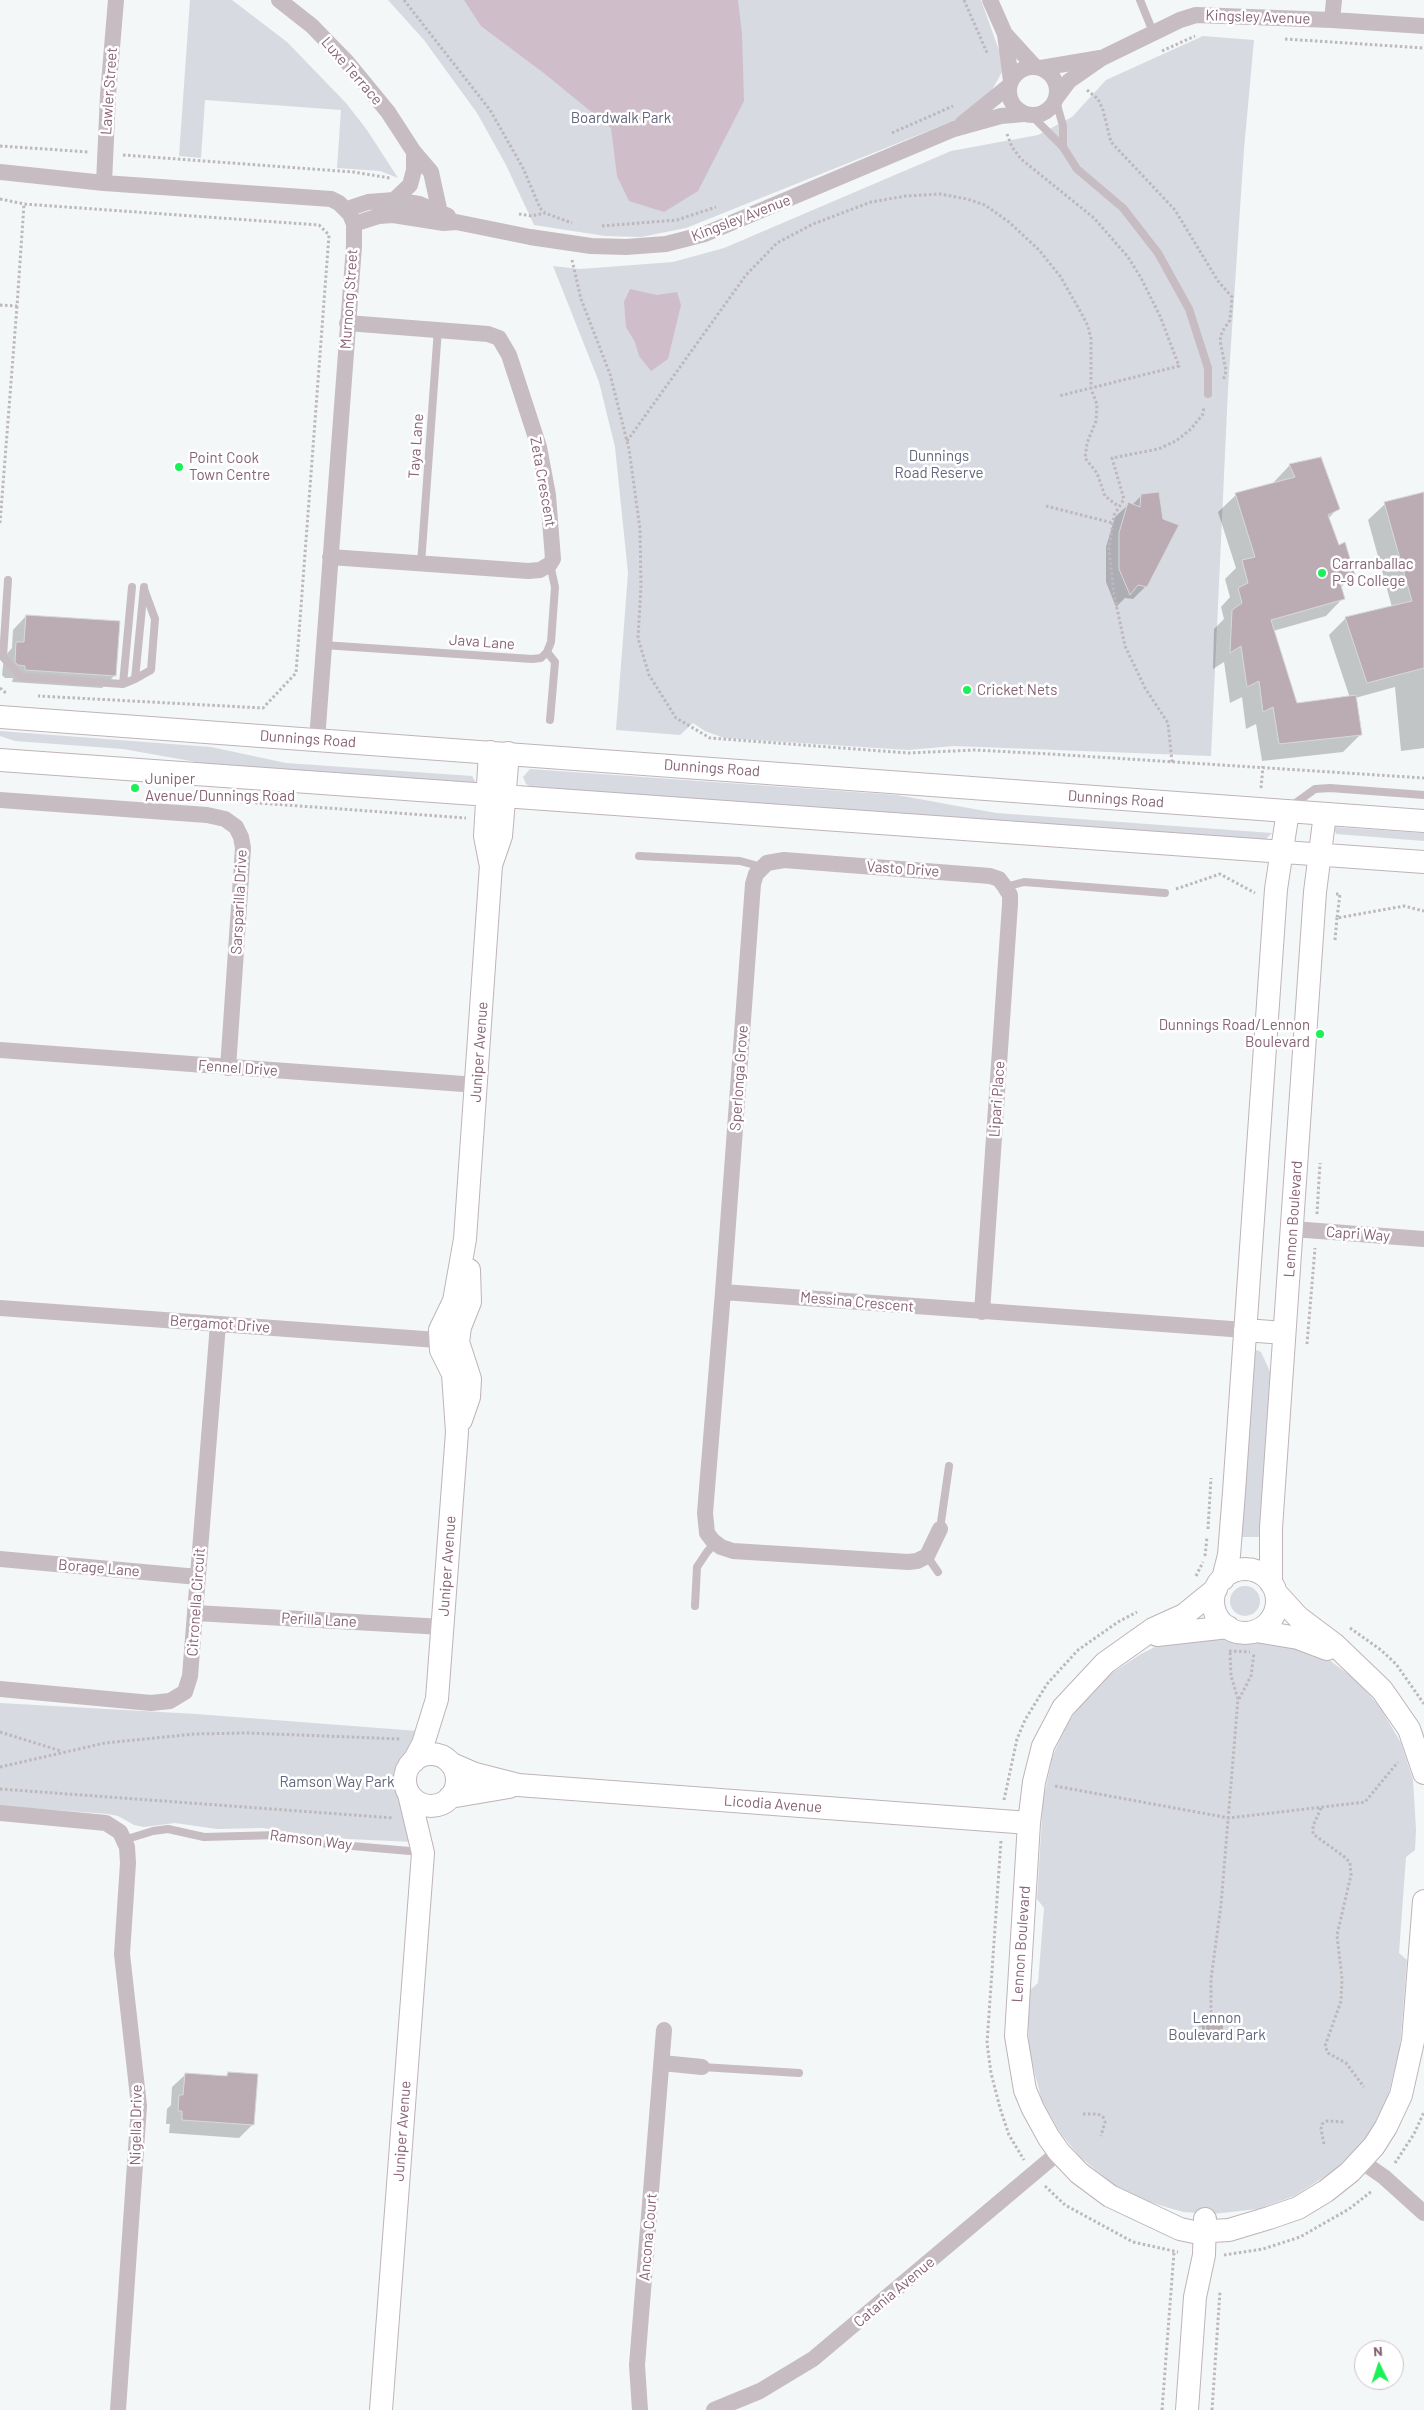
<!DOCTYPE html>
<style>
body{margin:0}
#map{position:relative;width:1424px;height:2410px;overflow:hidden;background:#f3f7f7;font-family:Barlow,sans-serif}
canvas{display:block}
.north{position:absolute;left:1354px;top:2340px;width:50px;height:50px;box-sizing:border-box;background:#fff;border:1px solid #cfc1c8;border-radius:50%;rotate:356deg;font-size:14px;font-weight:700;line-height:20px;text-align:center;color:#876375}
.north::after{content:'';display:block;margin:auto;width:18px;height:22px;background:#1af058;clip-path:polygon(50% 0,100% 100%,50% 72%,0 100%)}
</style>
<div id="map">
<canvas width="1424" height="2410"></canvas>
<div class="north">N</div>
</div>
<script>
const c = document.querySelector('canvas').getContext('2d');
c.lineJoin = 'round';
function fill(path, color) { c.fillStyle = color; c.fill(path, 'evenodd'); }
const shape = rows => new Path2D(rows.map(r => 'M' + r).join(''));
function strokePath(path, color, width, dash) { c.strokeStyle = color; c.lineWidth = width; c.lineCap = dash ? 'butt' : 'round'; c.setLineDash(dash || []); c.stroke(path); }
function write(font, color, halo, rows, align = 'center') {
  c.font = font + ' Barlow,sans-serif'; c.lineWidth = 5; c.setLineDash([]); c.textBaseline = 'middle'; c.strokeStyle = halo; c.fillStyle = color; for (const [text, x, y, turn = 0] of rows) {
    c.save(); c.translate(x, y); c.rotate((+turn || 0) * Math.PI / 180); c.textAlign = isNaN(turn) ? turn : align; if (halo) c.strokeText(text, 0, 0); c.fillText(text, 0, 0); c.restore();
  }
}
fill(shape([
 [190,0,232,0,287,42,346,103,367,130,398,178,380,171,337,168,341,110,205,100,201,158,179,156],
 [388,0,981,0,1000,53,1002,72,992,90,963,117,686,228,641,237,605,236,534,225,506,165,477,113,424,40],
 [1203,36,1254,40,1244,149,1228,389,1211,756,954,746,908,750,724,738,705,731,693,723,680,735,616,730,628,573,615,447,599,382,553,266,580,269,673,262,724,248,951,151,1038,135,1072,117,1106,80],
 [0,731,211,747,286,763,472,776,475,781,474,783,230,768,123,749,15,741,0,736],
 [530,769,897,795,996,813,1272,833,1265,840,531,787,526,784,523,777],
 [1334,827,1424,833,1424,841,1336,834],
 [1254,1349,1261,1352,1272,1376,1261,1537,1238,1537],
 '1230 1601a15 15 0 1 1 30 0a15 15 0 1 1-30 0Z',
 [1227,1638,1243,1641,1267,1640,1328,1659,1356,1680,1380,1707,1401,1743,1413,1780,1416,1830,1415,1850,1406,1857,1399,1953,1407,1960,1400,2048,1387,2100,1371,2130,1360,2145,1335,2170,1294,2196,1258,2209,1212,2214,1183,2212,1149,2202,1118,2188,1080,2157,1061,2134,1042,2101,1029,2051,1028,2018,1030,1990,1038,1983,1044,1908,1037,1899,1043,1800,1053,1755,1067,1725,1075,1712,1099,1685,1112,1673,1141,1654,1159,1645],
 [0,1703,196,1714,418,1731,409,1753,401,1763,396,1777,413,1842,328,1838,263,1828,217,1829,175,1823,144,1827,134,1825,118,1816,108,1814,0,1806]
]), '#d7dae1');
fill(shape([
 [464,0,738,0,742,34,744,101,698,191,664,212,629,201,617,176,611,128,545,74,481,26],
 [630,289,657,295,677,292,681,305,668,359,651,371,639,356,635,342,626,327,624,302]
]), '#cfbeca');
fill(shape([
 [1321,459,1338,508,1328,519,1338,546,1354,575,1340,588,1343,598,1326,616,1273,631,1296,705,1350,698,1329,635,1346,618,1392,607,1368,520,1385,504,1424,493,1424,748,1401,751,1395,687,1355,698,1361,734,1343,752,1262,761,1256,724,1246,729,1242,697,1230,703,1224,662,1213,669,1214,629,1224,619,1221,607,1230,597,1225,579,1236,568,1218,512,1236,495,1272,484,1289,466],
 [1142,495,1146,586,1133,599,1125,598,1116,607,1106,582,1106,547,1115,517,1129,504,1132,505],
 [26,616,115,675,102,688,12,682,13,678,5,678,2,675,4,657,12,648,13,630],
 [1206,2022,1222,2032,1209,2040,1202,2035,1202,2026],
 [228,2073,253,2124,239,2138,169,2133,170,2124,166,2124,167,2109,171,2105,172,2087,186,2074,225,2077]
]), '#0003');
const building = shape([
 [1321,457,1340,509,1328,515,1339,545,1345,542,1355,575,1340,582,1345,599,1271,620,1297,703,1356,695,1362,735,1279,744,1273,707,1263,712,1259,681,1247,687,1241,646,1230,653,1232,610,1242,603,1238,588,1248,583,1242,560,1255,557,1235,493,1295,477,1289,464,1321,457],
 [1159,492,1163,519,1179,525,1147,587,1138,585,1130,595,1119,569,1119,533,1128,502,1140,507,1141,494,1159,492],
 [1424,492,1424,668,1367,683,1345,617,1412,601,1384,502,1424,492],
 [26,615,120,621,116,676,25,670,25,666,18,665,15,662,16,642,24,642,26,615],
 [1216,2016,1224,2021,1223,2032,1213,2037,1205,2031,1206,2021,1216,2016],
 [228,2072,258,2074,254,2125,182,2120,182,2111,178,2111,179,2095,183,2095,185,2073,227,2076,228,2072]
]);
fill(building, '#bbacb4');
strokePath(building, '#d6d8d8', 1);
const secondary = shape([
 [0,717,1424,821],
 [490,752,485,836,490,862],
 [0,760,1424,862],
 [1245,1330,1284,1333],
 [461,1420,469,1397,470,1379,458,1342,460,1327,470,1302,469,1270],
 '1213 1601a32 32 0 1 1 64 0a32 32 0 1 1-64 0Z',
 [1223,1579,1229,1555,1234,1492,1276,889,1288,811],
 [1271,1583,1271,1528,1315,892,1325,814],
 [1216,1589,1184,1615,1153,1629,1105,1663,1063,1708,1043,1746,1034,1782,1029,1823,1016,2036,1025,2090,1033,2109,1049,2138,1059,2152,1079,2173,1110,2196,1180,2229,1194,2232,1229,2230,1269,2218,1298,2208,1326,2191,1350,2172,1374,2146,1386,2127,1401,2095,1413,2041,1424,1901],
 [1276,1593,1298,1617,1334,1644,1382,1690,1409,1729,1424,1773],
 [1256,1631,1298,1638,1327,1649],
 [1157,1635,1228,1627],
 '405 1780a26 26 0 1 1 52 0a26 26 0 1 1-52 0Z',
 [414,1761,423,1744,437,1699,457,1432,453,1374,441,1350,440,1330,454,1301,465,1239,491,865,501,836,508,753],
 [452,1764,475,1774,518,1785,1029,1823],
 [450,1797,509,1787],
 [381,2410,423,1853,409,1794],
 [1187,2410,1195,2297,1204,2255,1205,2219]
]);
strokePath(secondary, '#bfb3b9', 24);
strokePath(shape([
 [404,0,490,110,523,168,540,208,545,213,572,223],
 [964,0,988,55],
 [1285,39,1424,48],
 [1162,51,1195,36],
 [1087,90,1098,99,1103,110,1111,142,1175,210,1218,281,1232,297,1230,320,1222,332,1220,340,1226,371,1223,381],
 [892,133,953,106],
 [1007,134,1012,147,1021,159,1094,218,1128,257,1141,278,1160,316,1179,366,1059,396],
 [0,146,89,152],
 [123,155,353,172,390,178],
 [0,199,24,204,319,225,329,235,296,673,263,708,38,696],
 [519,214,532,216,545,213],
 [602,226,677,220,716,207],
 [572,260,581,299,610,374,629,449,640,529,641,586,638,638,649,675,676,718,710,738,908,753,975,750,1050,754,1424,778],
 [0,305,17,306,24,204],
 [627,441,746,275,777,243,813,224,871,202,906,196,940,194,967,199,985,205,1009,222,1039,250,1060,276,1079,309,1088,326,1091,339,1091,389,1097,404,1096,421,1087,443,1085,458,1097,473,1105,496,1118,506],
 [1046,506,1113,523],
 [0,523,17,306],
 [0,688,7,694],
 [1172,762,1168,723,1145,688,1125,646,1114,594,1109,549,1114,515,1124,499,1112,458,1158,449,1176,441,1191,429,1203,414,1204,407],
 [1261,788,1263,766],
 [230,801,466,818],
 [1176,889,1220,874,1255,893],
 [1336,894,1340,894,1337,918,1404,906,1424,911],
 [1335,940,1337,918],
 [1317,1214,1320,1163],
 [1307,1344,1315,1248],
 [1208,1529,1211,1478],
 [1205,1556,1207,1537],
 [1196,1576,1203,1562],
 [1350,1628,1381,1650,1396,1664,1424,1704],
 [1229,1651,1250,1652],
 [1239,1699,1251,1676,1254,1653],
 [0,1732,61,1751],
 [0,1767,105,1743,194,1734,248,1733,401,1739],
 [1055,1786,1229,1818,1365,1802,1398,1762],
 [0,1789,394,1818],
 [1004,1800,1017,1739,1025,1720,1047,1684,1078,1650,1118,1622,1137,1612],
 [1321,1808,1313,1826,1313,1834,1346,1858,1350,1863,1351,1875,1337,1935,1342,1979,1341,2001,1325,2046,1328,2053,1346,2063,1364,2087],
 [1001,1841,987,2043,991,2073,1000,2108,1009,2135,1024,2160],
 [1204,2036,1201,2033,1200,2023,1206,2015,1211,2013,1211,1979,1221,1905,1238,1699,1231,1676,1230,1651],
 [1083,2114,1098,2114,1103,2117,1105,2122,1101,2136],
 [1324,2144,1321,2129,1322,2124,1327,2121,1344,2122],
 [1395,2163,1414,2134,1424,2112],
 [1045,2186,1065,2205,1133,2242,1178,2252],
 [1224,2255,1263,2249,1300,2237,1349,2209,1372,2191],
 [1162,2410,1174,2252],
 [1212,2410,1220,2291]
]), '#beb7bb', 3, [2.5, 2.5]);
strokePath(shape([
 [1140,0,1153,32],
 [1056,101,1063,126,1063,147],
 [1031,115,1063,147,1077,169,1123,208,1158,253,1189,309,1208,368,1208,394],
 [421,564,438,329],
 [8,580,3,657,21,677,123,684,132,587],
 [323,645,532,659,541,658,547,652,551,642,555,587,550,564],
 [547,652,555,662,550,720],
 [135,679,151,670,155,619,144,589],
 [123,684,135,679,144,587],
 [1290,807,1315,789,1330,788,1424,795],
 [639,856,740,861,762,867],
 [1005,887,1024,882,1165,893],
 [940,1529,949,1466],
 [927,1556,938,1572],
 [695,1606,697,1567,707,1552,715,1543],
 [124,1840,153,1831,168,1829,204,1837,278,1835,318,1843,421,1852],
 [702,2067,799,2073]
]), '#c6bcc1', 8);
strokePath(shape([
 [279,0,312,26,347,62,388,112,414,152,431,172,440,213],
 [990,0,1005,34,1011,81],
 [1332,20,1334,0],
 [1005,34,1035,67],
 '1009 91a24 24 0 1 1 48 0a24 24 0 1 1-48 0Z',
 [1041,68,1100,58],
 [1057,97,1069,81,1102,58,1180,20,1196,15,1332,20,1424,26],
 [962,124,1009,86],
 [0,172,104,183,331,199,339,203,350,214,354,224,354,246,317,740],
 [104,183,108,95,116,0],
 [394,200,410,185,414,170,414,152],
 [347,209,368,202,394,200,419,204,448,216],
 [354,224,379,216,393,215,444,223,456,222,530,237,591,246,626,247,666,244,705,234,954,129,1001,116,1024,114],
 [330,557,528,571,540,570,550,564,553,559,548,495,539,447,509,355,499,338,488,334,347,323],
 [0,800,207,815,225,819,236,827,241,837,243,848,228,1068],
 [0,1050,477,1085],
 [1293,1229,1424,1239],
 [723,1292,753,884,756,874,767,863,784,860,990,876,999,879,1005,887,1010,895,1010,904,982,1312],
 [0,1308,451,1341],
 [940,1529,927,1556,917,1561,908,1562,733,1551,721,1547,713,1541,707,1533,705,1513,723,1292,1245,1330],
 [0,1559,198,1577],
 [195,1613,443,1627],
 [0,1689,151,1703,170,1701,185,1692,190,1676,218,1324],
 [0,1813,106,1823,120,1832,127,1847,128,1863,122,1954,139,2106,118,2410],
 [662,2063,702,2067],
 [1361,2161,1384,2177,1424,2213],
 [640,2410,637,2365,664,2030],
 [714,2410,760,2391,813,2359,1059,2152]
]), '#c6bcc1', 16);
strokePath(secondary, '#fff', 22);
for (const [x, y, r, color] of [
 [179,467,5,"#1af058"],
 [1322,573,5,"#1af058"],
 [967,690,5,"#1af058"],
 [135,788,5,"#1af058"],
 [1320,1034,5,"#1af058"]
]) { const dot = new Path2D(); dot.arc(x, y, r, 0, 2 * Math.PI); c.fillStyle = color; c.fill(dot); strokePath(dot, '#fff', 2); }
write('15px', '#876375', '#fff', [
 ["Kingsley Avenue",1258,17,2],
 ["Luxe Terrace",352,71,49],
 ["Lawler Street",109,91,-86],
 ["Kingsley Avenue",741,218,-21],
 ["Murnong Street",349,299,-86],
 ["Taya Lane",416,446,-86],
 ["Zeta Crescent",543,482,80],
 ["Java Lane",482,642,4],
 ["Dunnings Road",308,739,4],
 ["Dunnings Road",712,768,4],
 ["Dunnings Road",1116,799,4],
 ["Vasto Drive",903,869,4],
 ["Sarsparilla Drive",239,902,-87],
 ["Juniper Avenue",479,1052,-86],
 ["Fennel Drive",238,1068,4],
 ["Sperlonga Grove",739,1078,-86],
 ["Lipari Place",997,1099,-86],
 ["Lennon Boulevard",1293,1219,-86],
 ["Capri Way",1358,1234,4],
 ["Messina Crescent",857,1302,5],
 ["Bergamot Drive",220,1324,4],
 ["Juniper Avenue",447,1566,-86],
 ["Borage Lane",99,1568,5],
 ["Citronella Circuit",196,1602,-86],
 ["Perilla Lane",319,1620,3],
 ["Licodia Avenue",773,1804,4],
 ["Ramson Way",311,1840,7],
 ["Lennon Boulevard",1021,1944,-86],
 ["Nigella Drive",136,2125,-89],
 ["Juniper Avenue",402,2131,-86],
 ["Ancona Court",648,2237,-85],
 ["Catania Avenue",894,2292,-40]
]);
write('15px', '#63677d', '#fff', [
 ["Boardwalk Park",621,118],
 ["Dunnings",939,456],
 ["Road Reserve",939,473],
 ["Ramson Way Park",337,1782],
 ["Lennon",1217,2018],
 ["Boulevard Park",1217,2035]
]);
write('15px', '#876375', '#fff', [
 ["Point Cook",189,458],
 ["Town Centre",189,475],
 ["Carranballac",1332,564],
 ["P-9 College",1332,581],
 ["Cricket Nets",977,690],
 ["Juniper",145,779],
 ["Avenue/Dunnings Road",145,796],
 ["Dunnings Road/Lennon",1310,1025,"right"],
 ["Boulevard",1310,1042,"right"]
], 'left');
</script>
